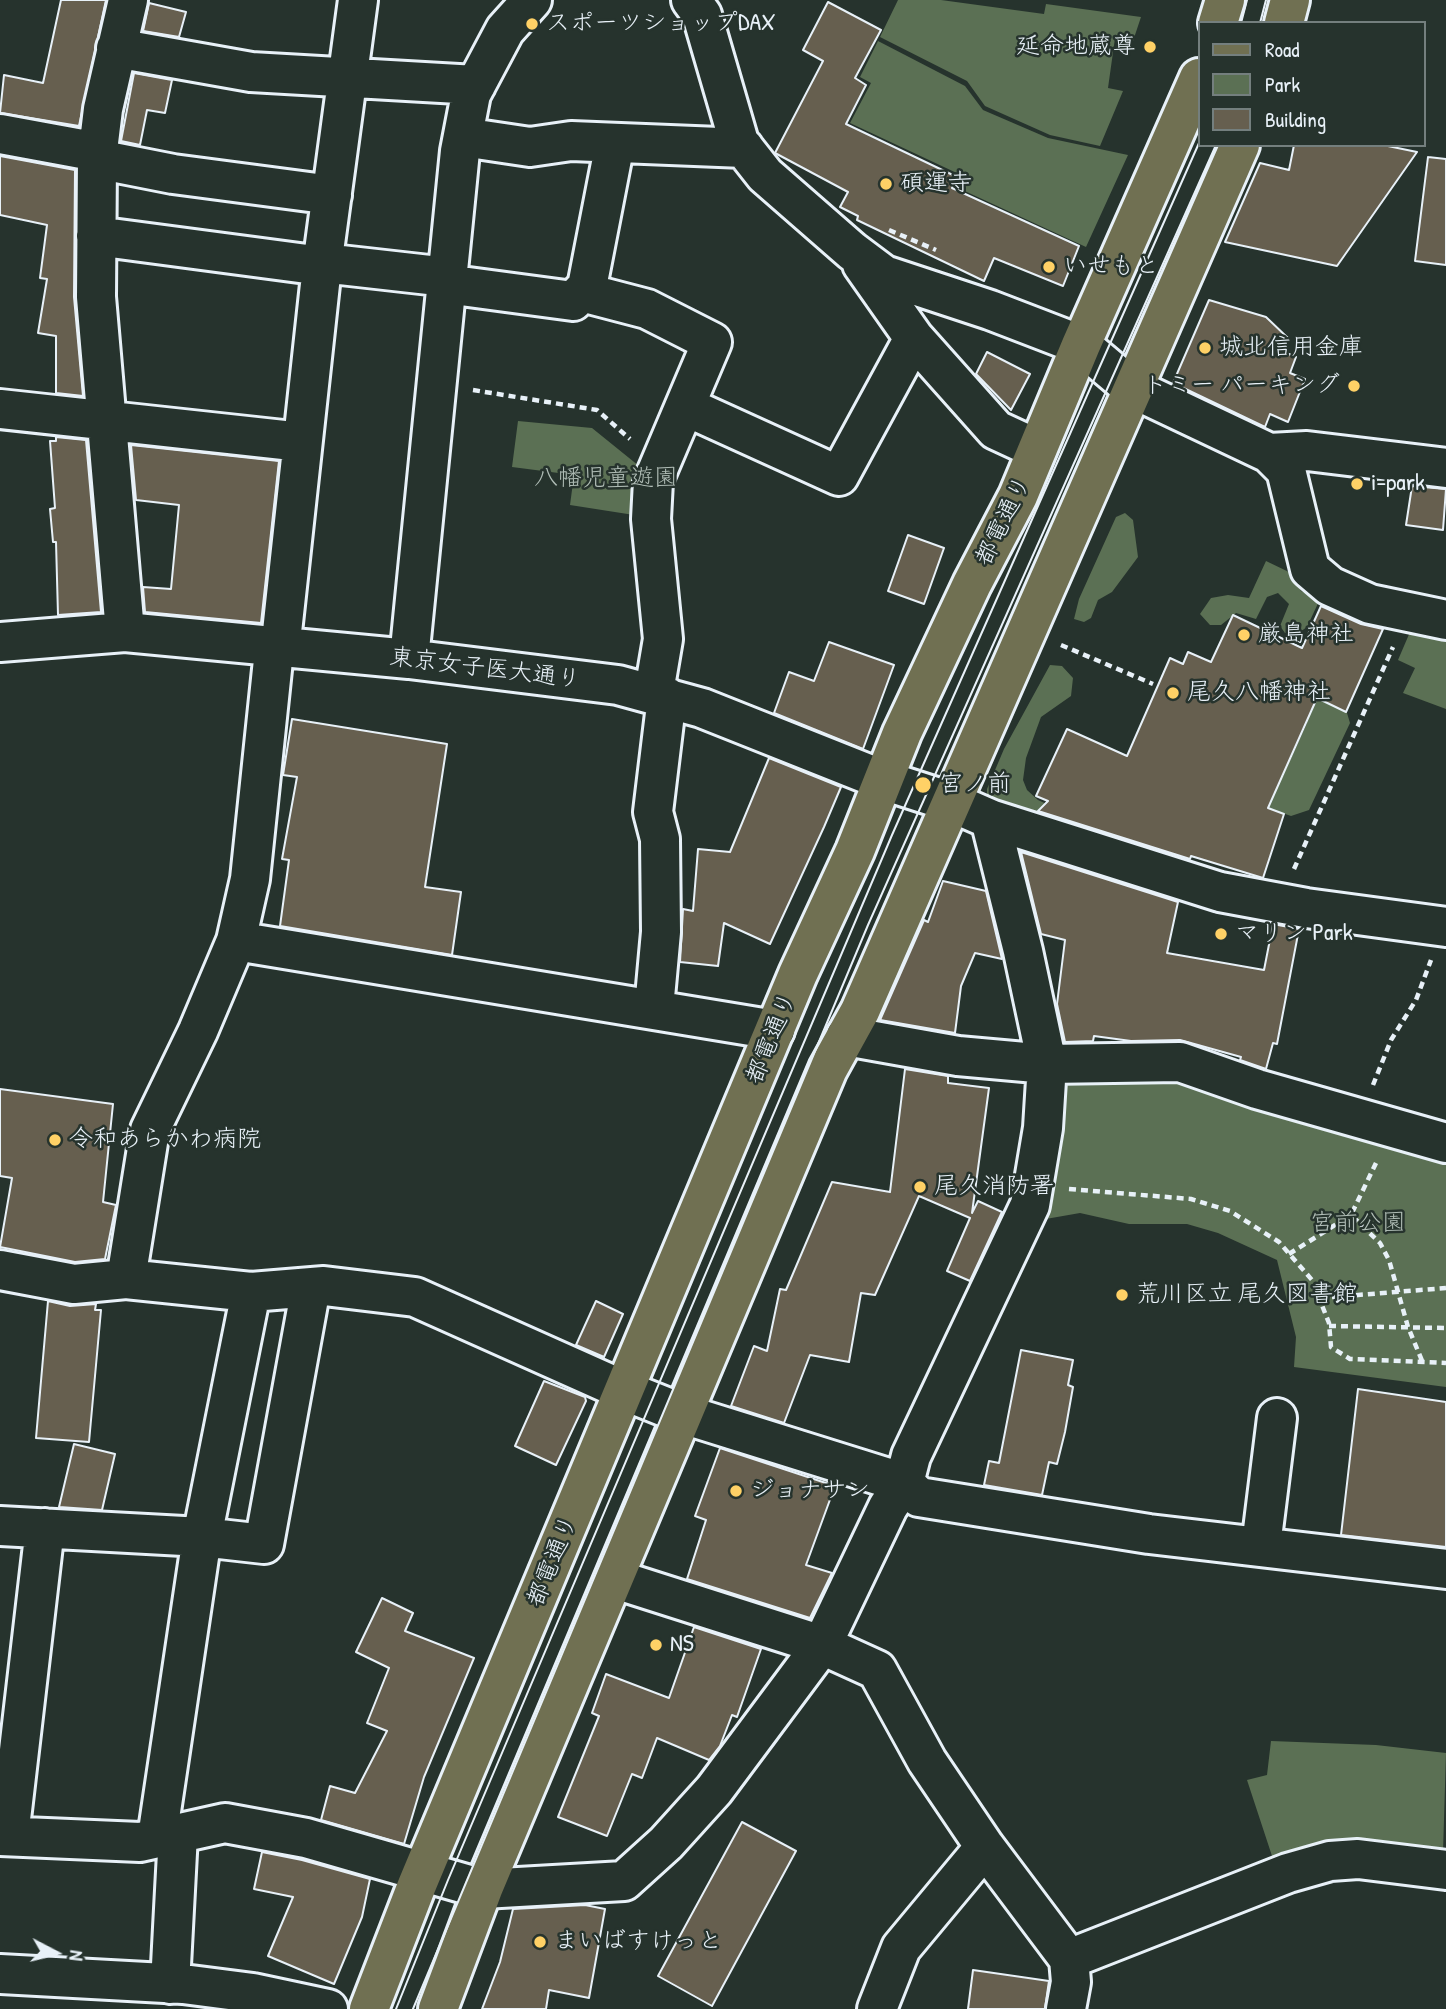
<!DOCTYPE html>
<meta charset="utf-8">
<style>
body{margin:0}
#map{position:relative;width:1446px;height:2009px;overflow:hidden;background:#26332d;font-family:"Patrick Hand",sans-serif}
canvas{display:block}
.legend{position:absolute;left:1198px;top:21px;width:228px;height:126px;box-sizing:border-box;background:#26332d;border:2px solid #747f7e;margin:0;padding:9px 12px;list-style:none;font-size:21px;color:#e8f1f8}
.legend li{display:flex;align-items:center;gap:14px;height:35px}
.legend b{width:35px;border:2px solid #747f7e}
.north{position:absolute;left:21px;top:1918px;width:70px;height:70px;-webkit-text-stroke:5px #26332d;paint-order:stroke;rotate:97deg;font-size:19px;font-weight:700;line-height:28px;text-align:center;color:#e8f1f8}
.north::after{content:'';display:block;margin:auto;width:24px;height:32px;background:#e8f1f8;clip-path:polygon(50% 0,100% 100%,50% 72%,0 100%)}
</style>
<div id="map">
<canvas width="1446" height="2009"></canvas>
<ul class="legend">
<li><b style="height:9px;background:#707052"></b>Road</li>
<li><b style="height:19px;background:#5b7054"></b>Park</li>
<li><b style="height:19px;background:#665f4f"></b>Building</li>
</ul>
<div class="north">N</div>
</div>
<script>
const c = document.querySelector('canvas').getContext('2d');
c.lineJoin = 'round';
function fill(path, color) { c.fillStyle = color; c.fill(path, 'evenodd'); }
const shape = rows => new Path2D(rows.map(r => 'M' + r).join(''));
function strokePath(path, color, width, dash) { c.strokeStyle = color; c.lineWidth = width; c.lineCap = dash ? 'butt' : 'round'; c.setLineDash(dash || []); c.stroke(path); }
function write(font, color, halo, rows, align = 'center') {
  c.font = font + ' "Patrick Hand","Klee One",sans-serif'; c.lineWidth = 5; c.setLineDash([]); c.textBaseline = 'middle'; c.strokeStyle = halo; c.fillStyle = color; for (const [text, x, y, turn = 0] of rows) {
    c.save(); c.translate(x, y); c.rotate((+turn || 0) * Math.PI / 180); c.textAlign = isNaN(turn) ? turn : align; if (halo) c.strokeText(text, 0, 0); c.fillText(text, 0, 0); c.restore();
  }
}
fill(shape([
 [898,0,941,0,1044,14,1046,4,1141,17,1133,41,1115,38,1108,88,1123,91,1100,146,1050,135,985,106,967,81,880,37],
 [878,41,965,86,983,110,1048,138,1128,155,1086,247,956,187,961,175,850,123,871,83,860,77],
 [518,421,592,428,639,466,634,515,570,505,574,475,512,467],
 [1125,513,1133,520,1138,557,1112,592,1098,600,1091,618,1084,622,1074,619,1079,599,1116,517],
 [1266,561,1291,573,1301,591,1320,599,1307,627,1297,634,1285,633,1280,626,1289,604,1278,593,1267,597,1256,619,1236,613,1221,625,1210,625,1200,614,1211,598,1228,595,1249,598],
 [1410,632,1446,639,1446,709,1403,693,1415,668,1398,660],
 [1050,665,1062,666,1073,678,1071,696,1041,717,1026,758,1023,780,1027,790,1038,800,1076,818,1075,828,1063,832,987,797,987,789,1004,749],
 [1238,692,1321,698,1347,713,1350,723,1309,810,1291,816,1217,790,1283,776,1307,723],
 [1063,1079,1176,1080,1446,1157,1446,1387,1294,1367,1296,1337,1277,1260,1218,1233,1187,1224,1129,1224,1080,1213,1040,1220],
 [1271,1741,1376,1745,1446,1753,1443,1852,1273,1859,1247,1780,1267,1775]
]), '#5b7054');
const building = shape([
 [61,0,106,0,79,126,0,113,4,75,43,83,61,0],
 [828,2,881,30,855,78,866,85,846,124,957,177,952,188,1079,246,1063,286,994,258,984,281,857,220,858,216,840,207,848,192,775,153,823,61,803,50,828,2],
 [149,3,186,12,179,37,143,31,149,3],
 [134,73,172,80,165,113,147,110,140,145,121,141,134,73],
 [1294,145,1383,145,1417,152,1337,266,1225,242,1260,163,1289,170,1294,145],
 [0,156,75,170,74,297,83,396,56,393,56,336,38,333,47,279,40,278,47,225,0,215,0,156],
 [1428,157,1446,159,1446,265,1415,261,1428,157],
 [1209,300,1266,317,1289,339,1284,352,1296,357,1290,373,1305,379,1288,422,1270,414,1265,427,1173,383,1209,300],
 [987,352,1030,374,1011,410,976,374,987,352],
 [56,437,86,440,101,612,58,615,56,542,53,542,50,509,55,508,50,441,56,441,56,437],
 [131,445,279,461,261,623,145,612,143,587,171,589,179,505,136,500,131,445],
 [1412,486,1446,489,1443,530,1406,525,1412,486],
 [908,535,944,548,924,604,888,591,908,535],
 [1321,606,1361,624,1383,629,1346,712,1317,698,1268,808,1284,814,1263,878,1191,856,1190,859,1038,811,1048,801,1036,796,1067,729,1127,756,1170,658,1183,664,1188,652,1211,662,1233,615,1302,648,1321,606],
 [829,642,894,665,863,749,774,713,789,672,814,681,829,642],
 [292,719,447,744,425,887,461,892,452,955,280,926,289,860,282,859,297,777,283,775,292,719],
 [769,758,841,787,824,827,770,944,724,923,718,966,680,962,683,909,693,911,698,849,730,852,769,758],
 [1021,852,1178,902,1167,953,1264,970,1273,924,1299,929,1277,1044,1273,1043,1266,1069,1240,1060,1241,1057,1180,1040,1131,1041,1094,1036,1093,1041,1065,1042,1057,1004,1065,940,1041,934,1021,852],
 [943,881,986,891,1002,959,975,953,961,986,955,1033,880,1020,924,920,928,922,943,881],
 [905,1069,948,1076,948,1083,989,1088,972,1213,978,1201,1002,1212,970,1281,947,1271,970,1218,919,1196,875,1295,861,1293,849,1362,810,1355,784,1423,731,1406,754,1346,767,1351,780,1289,786,1290,832,1182,890,1192,905,1069],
 [0,1089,113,1104,103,1202,116,1205,105,1259,75,1262,0,1247,12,1178,0,1176,0,1089],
 [48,1301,70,1306,96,1304,95,1310,101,1310,89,1442,36,1438,48,1301],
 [596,1301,623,1314,604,1357,576,1345,596,1301],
 [1021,1350,1073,1360,1068,1385,1073,1387,1065,1432,1057,1464,1049,1462,1042,1495,984,1485,989,1461,999,1463,1021,1350],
 [544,1381,585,1397,586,1401,556,1465,515,1446,544,1381],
 [1358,1389,1446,1402,1446,1547,1341,1535,1358,1389],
 [74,1444,115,1454,102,1510,59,1507,74,1444],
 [720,1448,835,1486,806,1565,832,1573,810,1618,687,1579,706,1520,695,1516,720,1448],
 [382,1598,413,1613,405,1631,474,1658,424,1777,404,1844,321,1820,330,1786,355,1793,387,1731,367,1723,389,1668,356,1652,382,1598],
 [694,1627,761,1649,737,1717,732,1715,720,1746,709,1760,657,1738,642,1778,632,1774,607,1836,558,1817,599,1716,592,1713,606,1674,669,1698,694,1627],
 [742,1822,796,1851,712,2006,658,1976,742,1822],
 [262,1852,302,1860,370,1879,362,1917,334,1984,268,1956,293,1897,254,1889,262,1852],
 [585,1905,605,1909,589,1998,549,1990,546,2009,482,2009,500,1962,513,1909,585,1905],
 [973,1970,1049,1981,1045,2009,968,2009,973,1970]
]);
fill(building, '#665f4f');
strokePath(building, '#e8f1f8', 2);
const minor = shape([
 [691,0,702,15,739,142,765,175,852,251,884,275,990,310,1081,345,1132,388,1269,453,1286,470,1310,569,1330,586,1370,604,1446,620],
 [116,48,251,72,476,85],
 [0,134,98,152],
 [463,137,530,147,571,141,744,148],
 [97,159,173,174,332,195],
 [96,236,322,266],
 [323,263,447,277],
 [862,264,914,338,996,430,1037,449],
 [446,284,573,301,587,287,615,143],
 [582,292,647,309,712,342,653,481,651,519,663,639,654,692],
 [685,406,839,476,914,338],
 [0,409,302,442],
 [1269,453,1307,451,1446,468],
 [125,632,96,297,97,159,103,109,128,0],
 [0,642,125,632,409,659,618,685,702,708,883,780,951,802,990,819,1023,951,1047,1064,1043,1128,1030,1205,911,1456,904,1483,888,1507,822,1645,714,1790,666,1843,624,1881,483,1889,306,1838,225,1823,140,1842,0,1836],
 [409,659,460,151,471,94,505,30,532,0],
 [990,819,1220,892,1306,908,1446,927],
 [236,941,775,1030],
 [654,1008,661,932,660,839,653,812,667,697],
 [846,1036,958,1056,1047,1064,1180,1062,1257,1089,1446,1143],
 [0,1270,74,1284,126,1279,251,1292,324,1286,415,1297,623,1390,683,1414,904,1483,919,1497,1149,1534,1446,1569],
 [126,1279,150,1130,198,1031,236,941,250,879,273,660,282,632,322,266,358,0],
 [0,1526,202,1537,264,1544,311,1287],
 [1261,1546,1277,1418],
 [615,1579,822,1645,877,1670,927,1761,985,1847,1069,1959,1071,1982,1066,2009],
 [9,1836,45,1528],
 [157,1838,202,1537,251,1292],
 [1069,1959,1288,1873,1330,1861,1358,1859,1446,1870],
 [0,1974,183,1984,253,1993,328,2009],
 [170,1984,178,1834],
 [877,2009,901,1948,985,1847]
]);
const major = shape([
 [1218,23,1225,0],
 [1284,23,1290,0],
 [369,2009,417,1885,798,974,855,851,902,733,972,584,1018,496,1081,345,1199,78],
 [438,2009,483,1889,828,1069,860,1011,1240,145]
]);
strokePath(minor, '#e8f1f8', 44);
strokePath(major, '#e8f1f8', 44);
strokePath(shape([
 [889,230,936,250],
 [473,390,597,410,630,439],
 [1061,645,1153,684],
 [1294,869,1393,647],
 [1373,1085,1391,1040,1416,1000,1431,960],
 [1376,1163,1351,1215,1380,1243,1389,1260,1408,1327,1423,1363],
 [1069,1189,1191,1199,1230,1211,1279,1242,1312,1280,1329,1323,1331,1347,1350,1359,1446,1363],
 [1289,1254,1351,1215],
 [1320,1298,1446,1288],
 [1329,1326,1446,1328]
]), '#e8f1f8', 4.5, [7, 5]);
strokePath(minor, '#26332d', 38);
strokePath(major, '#707052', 38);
strokePath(shape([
 [1241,23,1247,0],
 [1260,23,1266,0],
 [396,2009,448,1880,892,835,1199,143],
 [413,2009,868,925,1216,145]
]), '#e8f1f8', 2);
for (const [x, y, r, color] of [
 [532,24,7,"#ffd166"],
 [1150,47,7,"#ffd166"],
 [886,184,7,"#ffd166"],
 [1049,267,7,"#ffd166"],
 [1205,348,7,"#ffd166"],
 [1354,386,7,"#ffd166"],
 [1357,484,7,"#ffd166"],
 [1244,635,7,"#ffd166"],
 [1173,693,7,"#ffd166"],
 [923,785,9,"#ffd166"],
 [1221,934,7,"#ffd166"],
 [55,1140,7,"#ffd166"],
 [920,1187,7,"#ffd166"],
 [1122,1295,7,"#ffd166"],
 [736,1491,7,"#ffd166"],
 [656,1645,7,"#ffd166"],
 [540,1942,7,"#ffd166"]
]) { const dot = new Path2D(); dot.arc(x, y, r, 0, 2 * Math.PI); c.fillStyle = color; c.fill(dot); strokePath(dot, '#26332d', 2.5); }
write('24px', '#e8f1f8', '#26332d', [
 ["スポーツショップDAX",546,24],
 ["延命地蔵尊",1136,47,"right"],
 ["碩運寺",900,184],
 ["いせもと",1063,267],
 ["城北信用金庫",1219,348],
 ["トミー パーキング",1340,386,"right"],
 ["i-park",1371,484],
 ["厳島神社",1258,635],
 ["尾久八幡神社",1187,693],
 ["宮ノ前",939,785],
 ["マリン Park",1235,934],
 ["令和あらかわ病院",69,1140],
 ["尾久消防署",934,1187],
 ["荒川区立 尾久図書館",1136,1295],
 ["ジョナサン",750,1491],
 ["NS",670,1645],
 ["まいばすけっと",554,1942]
], 'left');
write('24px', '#b0bdb6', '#26332d', [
 ["八幡児童遊園",606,479],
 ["宮前公園",1358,1224]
]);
write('24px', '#e8f1f8', '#26332d', [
 ["都電通り",1004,521,-64],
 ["東京女子医大通り",485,669,7],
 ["都電通り",772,1038,-68],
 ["都電通り",553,1561,-68]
]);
</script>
